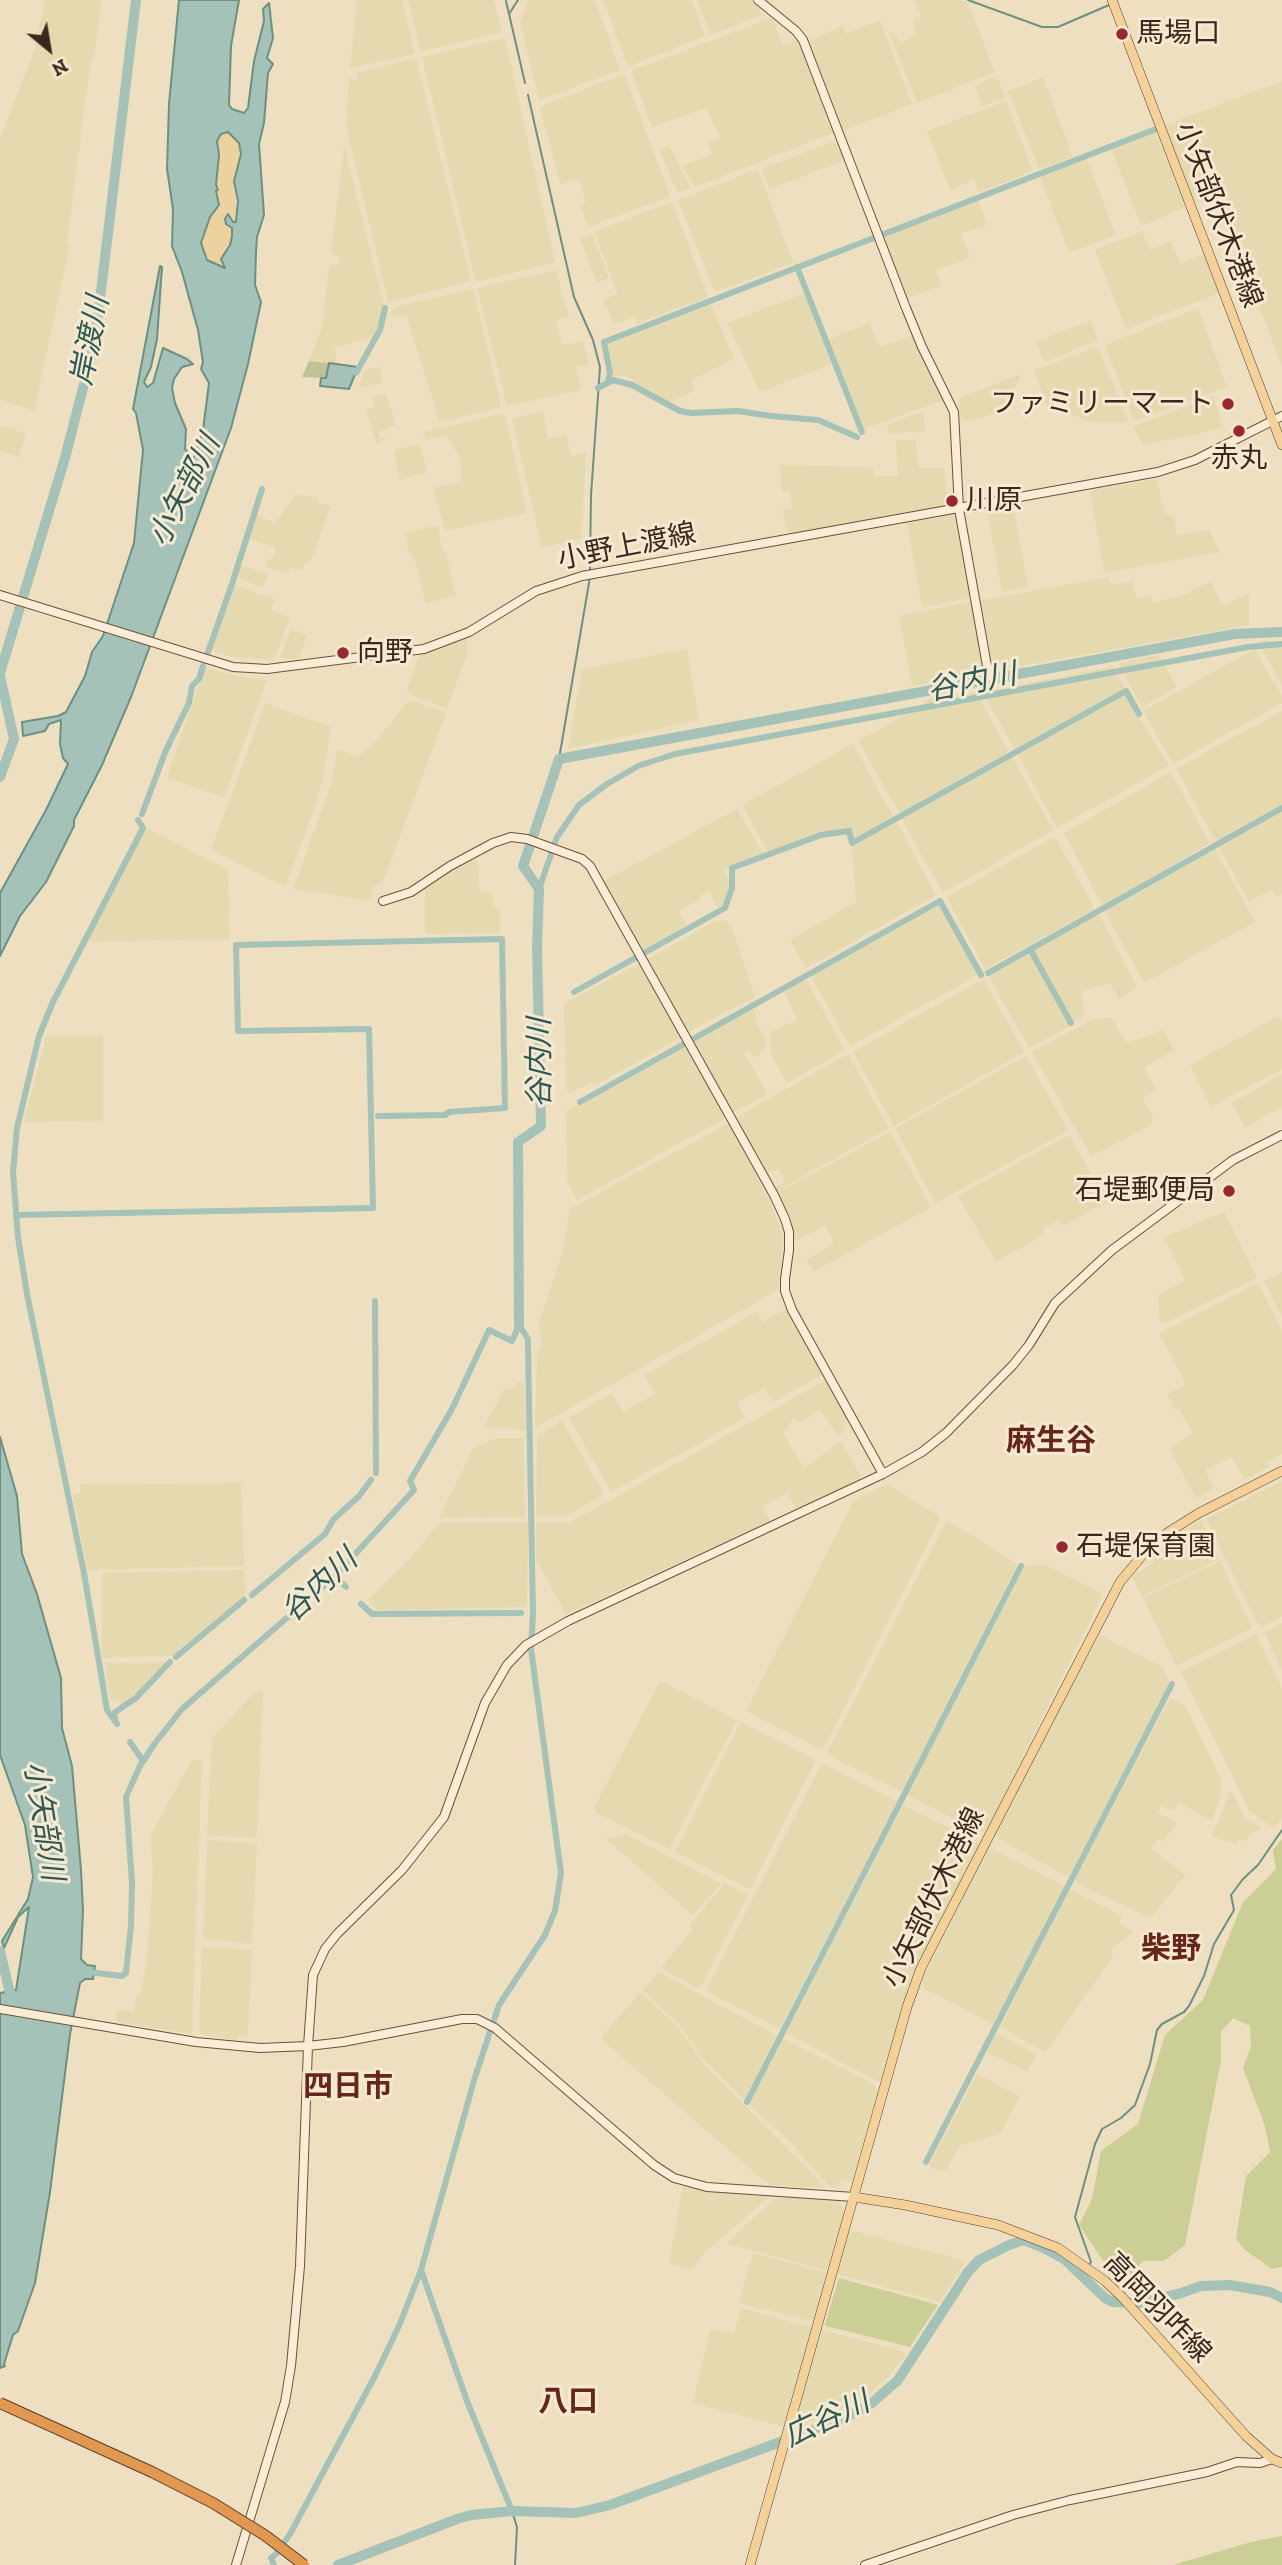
<!DOCTYPE html>
<meta charset="utf-8">
<style>
body{margin:0}
#map{position:relative;width:1282px;height:2565px;overflow:hidden;background:#efdfc1;font-family:"Zilla Slab",serif}
canvas{display:block}
.north{position:absolute;left:14px;top:14px;width:70px;height:70px;-webkit-text-stroke:5px #f6e9d1;paint-order:stroke;rotate:150deg;font-size:19px;font-weight:700;line-height:28px;text-align:center;color:#39291d}
.north::after{content:'';display:block;margin:auto;width:24px;height:32px;background:#39291d;clip-path:polygon(50% 0,100% 100%,50% 72%,0 100%)}
</style>
<div id="map">
<canvas width="1282" height="2565"></canvas>
<div class="north">N</div>
</div>
<script>
const c = document.querySelector('canvas').getContext('2d');
c.lineJoin = 'round';
function fill(path, color) { c.fillStyle = color; c.fill(path, 'evenodd'); }
const shape = rows => new Path2D(rows.map(r => 'M' + r).join(''));
function strokePath(path, color, width, dash) { c.strokeStyle = color; c.lineWidth = width; c.lineCap = dash ? 'butt' : 'round'; c.setLineDash(dash || []); c.stroke(path); }
function write(font, color, halo, rows, align = 'center') {
  c.font = font + ' "Zilla Slab","Noto Sans JP",serif'; c.lineWidth = 6; c.setLineDash([]); c.textBaseline = 'middle'; c.strokeStyle = halo; c.fillStyle = color; for (const [text, x, y, turn = 0] of rows) {
    c.save(); c.translate(x, y); c.rotate((+turn || 0) * Math.PI / 180); c.textAlign = isNaN(turn) ? turn : align; if (halo) c.strokeText(text, 0, 0); c.fillText(text, 0, 0); c.restore();
  }
}
fill(shape([
 [45,0,102,0,94,57,91,59,67,243,70,245,34,411,0,399,0,139,34,51],
 [357,0,402,0,415,54,350,68],
 [408,0,494,0,502,32,424,51,420,49],
 [529,0,595,0,620,70,539,100,520,22],
 [603,0,692,0,705,36,630,66,627,64],
 [697,0,751,0,757,5,761,15,711,35],
 [914,0,962,0,968,3,995,72,917,103,889,33,893,31,900,43,916,35,913,20,921,16],
 [772,18,782,45,797,40,801,45,835,130,833,133,695,187,682,166,712,154,708,142,720,137,706,108,652,127,632,74,633,70],
 [880,20,912,104,845,130,842,127,809,41,843,26,846,34],
 [505,38,555,262,476,282,422,57],
 [416,58,471,281,388,302,346,126,349,79,351,77,352,80,357,79,358,75,353,74,357,73],
 [621,75,625,76,670,196,588,227,580,205,586,202,579,179,560,184,540,107],
 [997,76,1005,98,982,107,975,85],
 [1043,77,1073,157,1039,169,1008,91],
 [1282,81,1282,367,1217,193,1198,203,1193,200,1163,126],
 [1006,101,1033,171,983,191,978,191,974,180,950,190,927,131],
 [1155,131,1185,206,1184,208,1141,226,1111,148],
 [834,141,835,143,839,142,844,157,843,161,770,189,762,169],
 [344,145,383,302,383,314,373,337,329,349,335,349,337,363,309,361,322,328,329,266,338,264,340,256,331,254],
 [669,145,691,188,680,192,677,192,660,151,661,148],
 [1086,157,1116,235,1071,252,1068,251,1041,179,1042,175],
 [758,169,793,263,715,292,678,200],
 [978,199,987,224,961,234,970,257,936,271,941,286,906,299,884,237,886,234],
 [672,202,708,297,637,323,635,317,614,324,604,300,616,294,622,306,594,232],
 [1142,231,1150,250,1171,241,1180,264,1204,254,1219,293,1126,329,1095,250],
 [592,233,609,278,597,283,580,238],
 [557,270,561,293,570,316,556,320,562,345,583,341,589,364,576,367,581,390,507,406,477,288],
 [473,289,501,405,499,408,440,422,406,315,392,317,391,313,399,306],
 [805,293,832,364,760,392,727,323],
 [710,302,734,359,692,380,695,391,668,402,624,376,613,376,606,343],
 [1198,308,1227,387,1134,421,1105,345],
 [1091,320,1098,340,1044,362,1036,342],
 [869,323,880,347,913,335,946,399,864,429,828,340],
 [1098,347,1128,421,1127,423,1095,423,1047,406,1034,370],
 [380,367,383,382,359,388,364,370],
 [1022,374,1002,410,978,419,965,421,962,419,958,405,961,397],
 [386,394,396,425,379,432,380,439,387,437,377,445,366,409,375,406,372,396],
 [1214,396,1222,427,1191,436,1143,444,1133,427],
 [543,411,548,439,566,435,571,456,586,452,581,538,542,548,512,419],
 [923,412,925,431,889,434,887,424],
 [501,414,505,416,527,513,445,531,433,488,462,481,459,456,446,436,426,440,423,432],
 [0,425,26,434,19,457,0,450],
 [915,439,919,468,944,468,948,506,789,536,782,511,792,508,789,492,782,492,780,465,868,467,872,468,876,476,898,476,896,441],
 [420,444,427,472,400,480,393,450],
 [1156,479,1165,513,1174,518,1177,535,1209,530,1220,552,1104,573,1090,491],
 [296,494,318,498,318,503,331,506,311,561,305,563,301,571,290,568,287,574,265,567,268,559,272,560,276,548,247,538,255,514,275,523],
 [1013,504,1028,587,1002,592,987,509],
 [954,514,958,516,973,594,970,598,922,607,907,523],
 [438,525,442,550,446,552,456,596,426,603,414,556,409,553,405,533],
 [241,565,269,574,264,586,261,587,240,579,238,575],
 [1109,577,1111,585,1133,581,1136,598,1151,596,1153,603,1191,593,1191,590,1211,582,1223,605,1249,593,1249,625,994,671,981,602,982,600],
 [235,585,275,600,271,610,290,617,274,660,232,657,209,650],
 [970,602,973,604,985,672,912,686,899,616],
 [291,629,307,635,299,658,283,659,280,657],
 [466,639,468,652,447,708,411,695,407,690,419,655],
 [1259,641,1282,641,1282,685,1259,643],
 [687,649,699,720,568,749,582,669],
 [1255,649,1282,697,1282,703,1173,764,1143,711],
 [1159,655,1177,687,1142,707,1118,663],
 [1113,666,1124,687,1123,690,1015,750,983,692],
 [205,667,232,675,267,680,224,798,167,777],
 [976,692,1008,750,1006,754,900,814,858,741,925,704,925,700],
 [1125,693,1169,766,1057,828,1017,753],
 [409,700,446,713,384,880,373,887,371,901,295,889,294,887,332,781,337,749,357,756,364,752,375,742],
 [265,703,331,727,324,775,316,803,287,883,284,886,211,850],
 [1282,711,1282,806,1217,843,1177,771,1177,768],
 [853,744,893,817,853,839,851,829,818,833,768,852,742,805],
 [1012,757,1053,830,943,893,901,818],
 [1169,773,1171,773,1210,843,1103,907,1064,833],
 [737,809,763,854,724,870,730,885,727,899,719,909,709,892,699,896,701,899,679,911,687,926,642,951,604,881],
 [1282,812,1282,894,1277,897,1272,889,1249,902,1219,847],
 [896,821,936,895,806,968,790,940,856,902,852,846],
 [144,827,228,870,230,939,86,942],
 [1052,838,1057,840,1093,905,1092,911,985,969,948,900,949,896],
 [1215,849,1255,922,1144,983,1104,910],
 [473,859,478,861,479,891,493,894,494,908,500,908,500,933,425,934,425,889,450,871],
 [940,903,979,974,850,1046,810,975],
 [1098,913,1137,987,1119,999,1110,983,1082,992,1084,1016,1073,1023,1033,951],
 [724,920,731,925,755,997,688,1032,648,959,713,922],
 [1029,952,1070,1026,1029,1048,988,975],
 [640,963,681,1037,596,1085,594,1082,569,1093,566,1089,564,1004],
 [805,978,845,1050,787,1083,770,1053,770,1032,797,1020,783,990],
 [985,981,1024,1052,894,1126,853,1052,976,983],
 [753,1007,757,1024,765,1037,765,1050,754,1058,751,1052,744,1053,768,1094,733,1113,693,1042,714,1030,741,1077,715,1029],
 [1278,1016,1282,1022,1282,1069,1211,1107,1190,1065],
 [1102,1018,1111,1018,1127,1043,1163,1030,1174,1050,1144,1068,1157,1091,1142,1097,1153,1116,1151,1125,1091,1156,1032,1052,1092,1020],
 [103,1035,103,1121,24,1122,46,1037],
 [686,1045,725,1118,577,1200,567,1182,566,1112],
 [848,1054,889,1128,777,1191,775,1188,785,1182,779,1169,766,1174,735,1118],
 [1026,1056,1067,1129,1066,1132,935,1203,895,1128],
 [1282,1074,1282,1107,1245,1127,1232,1103],
 [729,1123,770,1201,783,1236,778,1290,535,1428,537,1356,542,1342,538,1326,561,1257,570,1209],
 [890,1132,931,1207,815,1271,806,1260,834,1243,825,1226,794,1241,791,1218,776,1193],
 [1069,1135,1107,1201,1063,1226,1059,1220,1043,1229,1045,1234,996,1262,958,1196],
 [1224,1212,1257,1278,1164,1323,1159,1320,1158,1296,1185,1280,1164,1237],
 [1282,1272,1282,1317,1264,1281],
 [1258,1283,1282,1330,1282,1454,1266,1462,1269,1467,1244,1480,1232,1457,1205,1470,1214,1489,1196,1498,1169,1448,1193,1434,1179,1409,1176,1411,1167,1394,1186,1384,1159,1333],
 [788,1308,824,1374,773,1402,764,1388,737,1403,745,1418,611,1492,569,1417,612,1393,623,1412,655,1394,644,1375,757,1312,763,1322],
 [826,1380,849,1420,842,1423,846,1430,838,1436,819,1409,801,1423,794,1418,783,1433,804,1468,841,1441,862,1479,796,1509,788,1493,762,1507,770,1521,566,1614,536,1559,536,1523,569,1523],
 [517,1382,524,1383,526,1430,484,1427,504,1390,515,1388],
 [562,1421,604,1494,566,1516,536,1517,537,1436],
 [497,1438,524,1438,525,1517,439,1518,474,1447],
 [1282,1481,1282,1616,1262,1627,1259,1626,1206,1519],
 [241,1483,244,1566,87,1570,73,1494,80,1493,80,1484],
 [887,1484,939,1516,940,1520,823,1749,820,1749,746,1711,854,1500],
 [1201,1520,1219,1559,1142,1597,1132,1576,1154,1563,1151,1555,1182,1531],
 [949,1521,1017,1564,903,1792,830,1756,828,1751,946,1522],
 [439,1523,528,1523,527,1607,377,1610,373,1606,368,1600,409,1560],
 [1220,1561,1252,1628,1176,1666,1143,1598],
 [1045,1565,1103,1594,987,1830,981,1833,907,1795,1025,1566],
 [244,1570,245,1595,172,1656,102,1658,102,1573],
 [1282,1623,1282,1670,1264,1632],
 [1100,1635,1162,1667,1170,1683,1069,1877,993,1836,1086,1657,1088,1658],
 [1256,1635,1282,1689,1282,1818,1274,1828,1250,1812,1181,1672],
 [164,1662,166,1664,132,1699,120,1706,119,1699,110,1700,105,1663],
 [660,1681,737,1720,669,1849,597,1813,594,1808],
 [255,1692,263,1692,257,1835,254,1838,207,1836,212,1738],
 [1170,1698,1185,1705,1222,1781,1221,1795,1212,1821,1179,1802,1174,1811,1161,1805,1158,1813,1173,1820,1177,1824,1163,1841,1158,1839,1151,1849,1186,1875,1150,1918,1076,1883,1075,1879],
 [741,1722,816,1760,751,1888,749,1889,675,1852],
 [192,1760,202,1761,192,2034,118,2022,116,2011,134,2011,136,1996,140,1996,146,1967,153,1871,150,1836],
 [822,1763,897,1801,780,2029,711,1994,707,1989],
 [1232,1792,1245,1818,1261,1827,1244,1841,1238,1840,1237,1844,1212,1837,1229,1793],
 [903,1805,980,1843,910,1983,881,2080,878,2081,786,2033],
 [626,1834,721,1884,693,1915,606,1839],
 [207,1840,257,1844,252,1944,203,1939],
 [989,1847,1065,1886,994,2025,925,1989,922,1981],
 [725,1883,748,1895,701,1987,695,1987,661,1968,693,1929,689,1926],
 [1070,1890,1122,1916,1119,1923,1133,1931,1110,1951,1114,1955,1050,2046,1046,2051,1043,2051,1000,2027],
 [202,1947,252,1950,248,2036,238,2035,237,2040,199,2034],
 [659,1972,777,2036,745,2101,701,2057,683,2029,643,1990],
 [641,1992,679,2028,704,2064,826,2188,769,2185,602,2040,601,2037],
 [996,2033,1037,2055,1027,2071,987,2052],
 [783,2039,872,2083,878,2090,852,2181,842,2178,838,2188,831,2188,789,2141,749,2104],
 [977,2074,1020,2097,1000,2134,960,2145,946,2170,939,2171,929,2165],
 [683,2184,698,2188,767,2193,767,2199,704,2253,692,2269,669,2264],
 [778,2196,838,2201,845,2211,829,2271,728,2244,730,2239],
 [849,2230,966,2261,940,2302,836,2274],
 [753,2253,828,2273,816,2322,739,2303],
 [741,2308,814,2328,785,2427,693,2403,710,2329,734,2334],
 [823,2330,904,2352,906,2355,888,2377,868,2395,828,2417,792,2427,820,2331]
]), '#e5d9af');
fill(shape([
 [1282,1839,1282,2267,1272,2269,1245,2250,1236,2239,1246,2176,1270,2152,1265,2126,1243,2068,1251,2046,1250,2026,1233,2018,1221,2032,1221,2060,1185,2245,1164,2261,1143,2261,1121,2287,1079,2225,1092,2199,1101,2151,1138,2124,1165,2035,1203,2000,1243,1902,1276,1869,1273,1850],
 [839,2278,938,2305,910,2347,826,2326,825,2324],
 [1282,2536,1282,2565,1173,2565,1251,2542]
]), '#cbce95');
fill(shape([
 [228,132,239,143,241,154,234,181,237,216,235,223,231,216,232,240,221,259,225,266,223,268,207,260,201,243,210,216,214,213,218,202,216,191,218,189,216,185,217,141,221,134]
]), '#ecd29e');
fill(shape([
 [309,361,329,363,325,378,302,377]
]), '#c0c295');
const water = shape([
 [179,0,239,0,231,46,229,105,232,109,244,113,248,108,254,61,264,21,263,9,269,3,273,38,267,58,273,64,268,73,264,123,259,144,264,215,257,237,256,252,255,285,261,302,248,364,231,428,131,697,102,765,74,820,74,826,46,882,20,916,0,956,0,893,46,810,68,764,63,758,60,744,61,720,49,724,45,731,23,736,22,722,58,716,66,712,85,676,92,652,103,636,134,543,143,450,136,413,133,409,160,266,162,267,157,339,151,367,144,382,147,387,153,383,163,348,187,359,193,364,182,367,174,379,172,388,175,403,186,429,185,449,190,454,188,467,195,455,203,430,209,383,201,369,203,362,198,330,182,272,172,246,173,209,167,169,169,104,179,0],
 [228,132,239,143,241,154,234,181,238,201,236,222,233,222,228,214,225,219,226,224,232,228,232,236,230,245,221,259,225,268,207,260,201,243,210,217,219,205,216,191,218,190,216,185,219,155,217,141,221,134,228,132],
 [329,363,358,367,349,389,320,386,321,378,326,378,329,363],
 [0,1437,17,1496,22,1554,37,1594,61,1678,62,1728,72,1766,81,1870,83,1910,81,1959,87,1965,95,1966,93,1979,85,1979,80,1983,70,2034,50,2192,35,2283,18,2331,13,2335,4,2364,5,2366,0,2368,0,1993,16,1990,29,1907,18,1917,4,1948,2,1941,28,1899,33,1877,25,1825,0,1755,0,1437]
]);
fill(water, '#a4c2b7');
strokePath(water, '#6b9084', 2);
strokePath(shape([
 [968,0,1042,27,1058,27,1109,5],
 [506,1,525,83],
 [509,14,518,0],
 [528,95,574,297,593,340,600,367,591,495,590,572],
 [559,759,590,577],
 [1088,2267,1091,2262,1075,2217,1095,2144,1102,2129,1121,2118,1135,2105,1150,2064,1157,2030,1162,2024,1184,2012,1189,2006,1204,1976,1214,1944,1234,1910,1231,1895,1243,1879,1258,1865,1282,1830],
 [512,2511,517,2527,515,2565]
]), '#6b9084', 2);
strokePath(shape([
 [797,267,862,432],
 [356,373,380,330,385,308],
 [608,381,610,373,604,342,1156,129],
 [598,388,613,380,632,385,680,411,691,413,738,411,771,416,818,420,857,437],
 [208,652,232,584,262,489],
 [142,814,166,750,189,703,192,686,199,679,203,666],
 [539,889,557,837,579,805,607,784,638,766,675,754,1248,647,1282,644],
 [1030,949,1071,1023],
 [988,973,1282,808],
 [574,992,725,908,732,888,732,868,821,835,849,831,852,843,1126,691,1139,714],
 [580,1102,940,901,981,975],
 [16,1215,373,1208,369,1029,238,1031,236,945,502,939,505,1108,449,1112,445,1115,378,1116],
 [375,1301,376,1473],
 [335,1576,346,1587],
 [252,1595,325,1534,333,1520,359,1496,371,1480],
 [361,1604,372,1614,521,1613],
 [176,1657,244,1600],
 [116,1722,114,1715,115,1712,136,1698,170,1662],
 [117,1724,107,1710,84,1573,27,1294,18,1237,13,1173,17,1128,39,1036,53,1002,143,828,138,820],
 [130,1742,143,1761],
 [88,1972,122,1976,126,1973,131,1926,132,1883,126,1797,140,1766,155,1743,182,1709,335,1576,414,1490,410,1481,452,1409,489,1330,512,1341,519,1325],
 [747,2102,1021,1566],
 [926,2162,1172,1684],
 [421,2270,467,2401,512,2511],
 [274,2565,271,2558,276,2554,290,2534,375,2376,399,2326,421,2270,475,2077,499,2005,545,1935,555,1911,561,1873,531,1649,533,1614,528,1348,528,1339,519,1325]
]), '#a4c2b7', 6);
strokePath(shape([
 [0,673,65,458,95,341,136,0],
 [0,676,14,739,0,777],
 [519,1325,518,1142,541,1126,537,948,539,889,523,866,559,759,1235,634,1282,632],
 [0,1951,13,2006],
 [338,2565,457,2519,471,2515,512,2511,576,2513,610,2505,845,2418,872,2403,898,2380,968,2272,979,2260,1009,2245,1024,2240,1044,2248,1064,2259,1105,2298,1113,2302,1138,2303,1178,2294,1201,2286,1230,2285,1270,2292,1282,2298]
]), '#a4c2b7', 10);
const secondary = shape([
 [758,0,796,31,803,40,906,308,922,347,954,412,959,509,989,677],
 [0,595,233,667,267,669,424,649,469,632,536,591,582,576,1158,472,1195,460,1282,416],
 [383,901,411,892,450,866,493,843,511,837,527,839,582,859,590,866,774,1195,785,1219,789,1232,789,1250,785,1279,785,1291,792,1310,883,1474],
 [0,2009,196,2042,260,2048,308,2046,343,2042,462,2019,477,2019,495,2028,654,2165,674,2178,707,2187,854,2197],
 [236,2565,285,2402,291,2366,300,2266,308,2046,313,1975,325,1949,337,1934,402,1870,444,1817,485,1703,507,1665,526,1645,568,1621,883,1474,922,1452,946,1433,1013,1365,1029,1345,1055,1303,1112,1250,1233,1160,1282,1135],
 [865,2565,1013,2515,1070,2500,1207,2472,1237,2462,1260,2463,1272,2459]
]);
const primary = shape([
 [1112,0,1282,445],
 [854,2197,905,2205,998,2225,1058,2248,1105,2281,1122,2297,1246,2436,1272,2459,1282,2463],
 [750,2565,907,2007,921,1968,1120,1582,1145,1552,1167,1533,1199,1513,1282,1471]
]);
strokePath(secondary, '#6b503b', 10);
strokePath(primary, '#573e2d', 10);
strokePath(secondary, '#faecd5', 8);
strokePath(primary, '#f4d198', 9);
const highwayBridge = shape([
 [0,2403,152,2472,213,2503,266,2536,304,2565]
]);
strokePath(highwayBridge, '#573e2d', 12, []);
strokePath(highwayBridge, '#e2984f', 10);
for (const [x, y, r, color] of [
 [1122,34,7,"#9a262f"],
 [1228,404,7,"#9a262f"],
 [1239,431,7,"#9a262f"],
 [952,501,7,"#9a262f"],
 [343,653,7,"#9a262f"],
 [1229,1191,7,"#9a262f"],
 [1062,1547,7,"#9a262f"]
]) { const dot = new Path2D(); dot.arc(x, y, r, 0, 2 * Math.PI); c.fillStyle = color; c.fill(dot); strokePath(dot, '#f6e9d1', 2.5); }
write('28px', '#39291d', '#f6e9d1', [
 ["馬場口",1136,34],
 ["ファミリーマート",1214,404,"right"],
 ["赤丸",1239,459,"center"],
 ["川原",966,501],
 ["向野",357,653],
 ["石堤郵便局",1215,1191,"right"],
 ["石堤保育園",1076,1547]
], 'left');
write('28px', '#39291d', '#f6e9d1', [
 ["小矢部伏木港線",1218,215,69],
 ["小野上渡線",627,547,-11],
 ["小矢部伏木港線",934,1898,-64],
 ["高岡羽咋線",1157,2308,46]
]);
write('italic 30px', '#2c5953', '#f6e9d1', [
 ["岸渡川",91,341,-79],
 ["小矢部川",185,491,-63],
 ["谷内川",972,683,-11],
 ["谷内川",540,1063,-90],
 ["谷内川",320,1586,-43],
 ["小矢部川",43,1821,81],
 ["広谷川",827,2420,-25]
]);
write('bold 30px', '#67261b', '#f6e9d1', [
 ["麻生谷",1051,1441],
 ["柴野",1171,1949],
 ["四日市",348,2087],
 ["八口",568,2402]
]);
</script>
